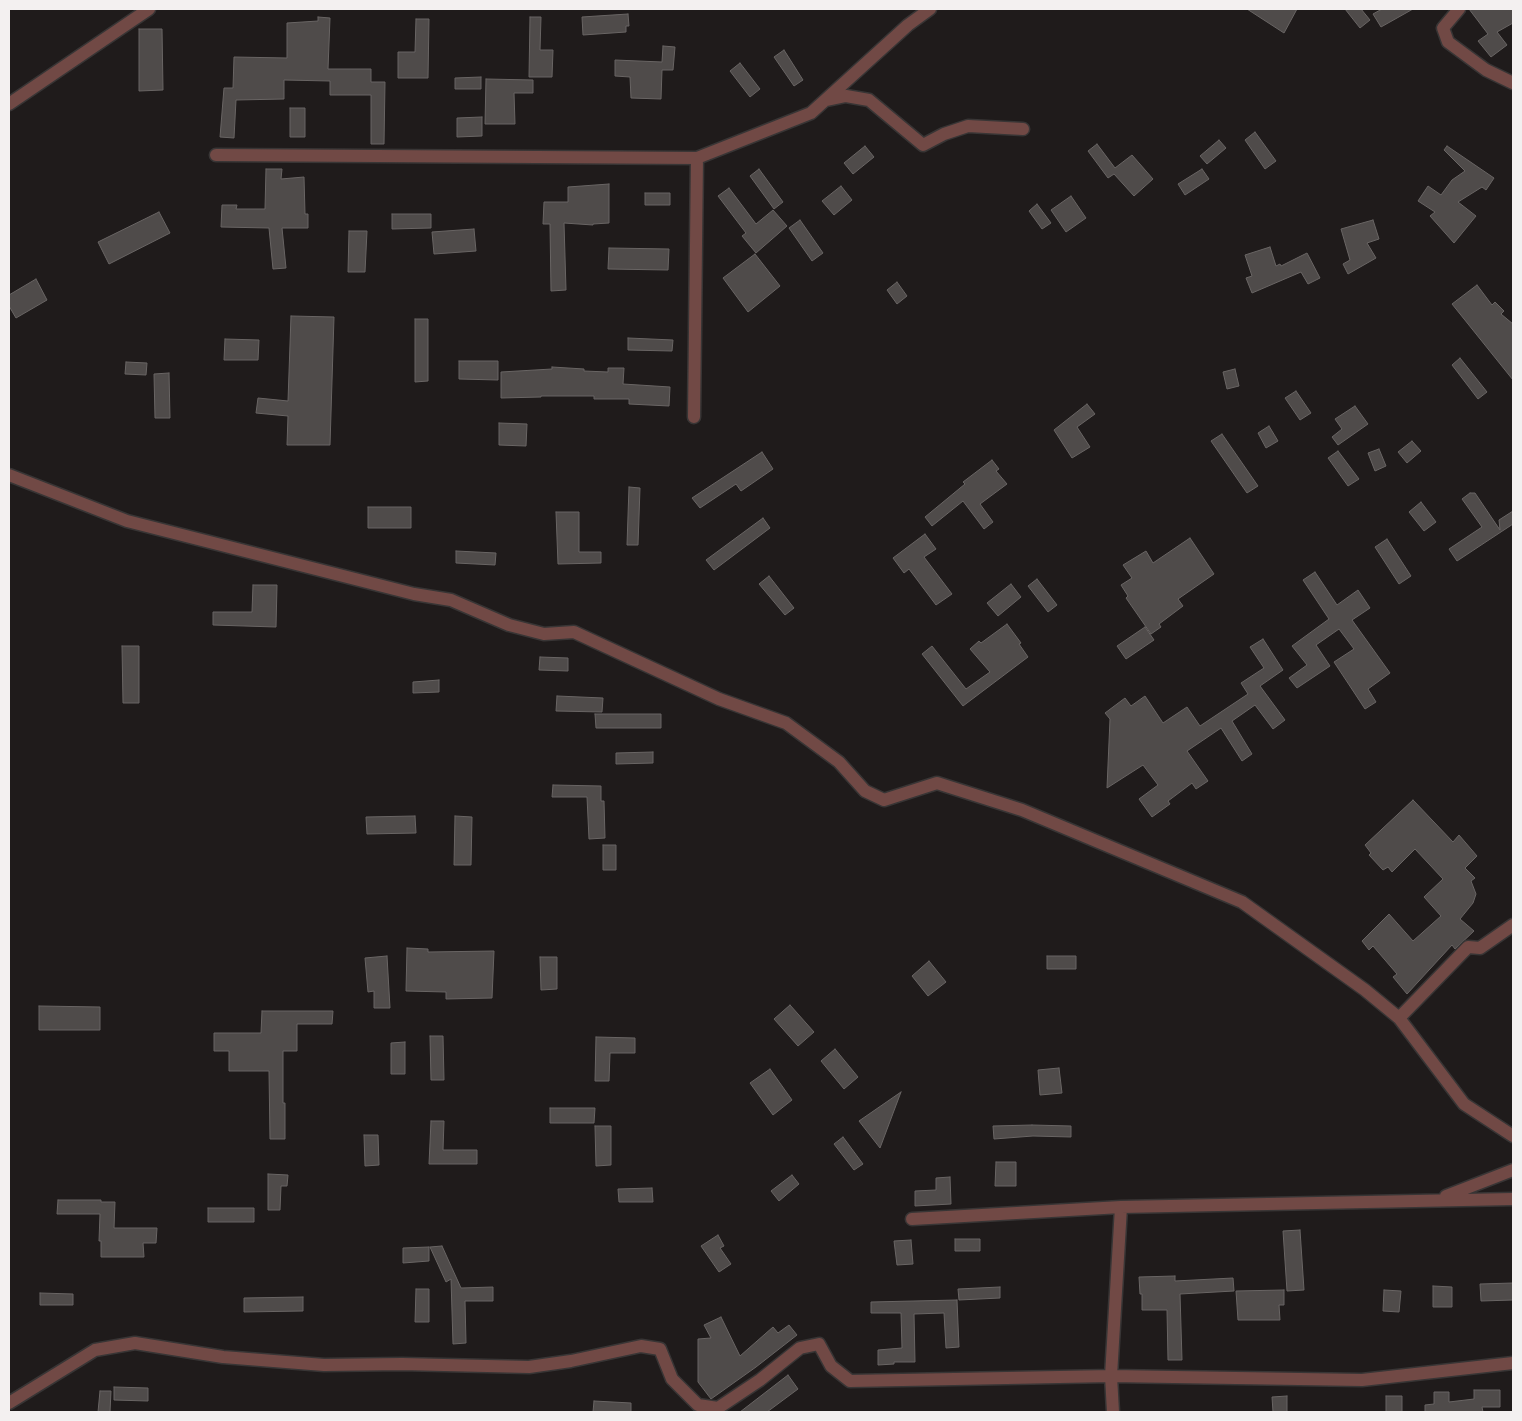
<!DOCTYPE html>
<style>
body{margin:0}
#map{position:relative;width:1522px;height:1421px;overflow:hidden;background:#1f1b1b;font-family:"Playfair Display",serif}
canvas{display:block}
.frame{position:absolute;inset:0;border:10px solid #f3f0f0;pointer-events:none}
</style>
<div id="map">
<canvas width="1522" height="1421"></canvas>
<div class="frame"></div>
</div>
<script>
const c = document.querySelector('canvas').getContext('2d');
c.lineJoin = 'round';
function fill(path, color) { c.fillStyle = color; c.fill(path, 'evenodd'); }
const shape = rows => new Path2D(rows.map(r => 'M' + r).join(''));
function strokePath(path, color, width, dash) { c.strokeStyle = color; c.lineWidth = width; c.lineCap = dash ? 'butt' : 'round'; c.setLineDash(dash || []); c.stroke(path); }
const building = shape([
 [1247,9,1297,9,1284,33,1247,9],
 [1345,9,1361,9,1370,20,1360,28,1345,9],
 [1382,9,1413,9,1381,27,1373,14,1382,9],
 [1469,9,1513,9,1513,23,1497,32,1507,45,1491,57,1478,41,1488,34,1469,9],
 [628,14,629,26,626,26,626,32,583,35,582,17,628,14],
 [318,17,330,18,328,69,371,69,371,82,385,82,384,144,371,144,371,95,330,95,330,81,284,80,284,99,236,100,234,138,220,137,224,88,233,88,234,57,287,58,287,23,318,21,318,17],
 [530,17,541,17,540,50,553,50,552,77,529,77,530,17],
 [416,19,429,19,428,78,398,78,398,52,415,52,416,19],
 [139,29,162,29,163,90,139,91,139,29],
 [663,46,675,47,673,70,662,70,661,99,631,98,630,77,615,76,615,60,662,62,663,46],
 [784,50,803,80,794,86,774,57,784,50],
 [740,63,760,89,750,97,730,71,740,63],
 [481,77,481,89,455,89,455,78,481,77],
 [486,79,533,80,533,93,514,93,515,124,485,124,486,79],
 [290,108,305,108,305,137,290,137,290,108],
 [482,117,482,136,457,137,457,118,482,117],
 [1255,132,1276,161,1265,169,1245,140,1255,132],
 [1219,140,1226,148,1207,164,1200,156,1219,140],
 [1097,144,1115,168,1132,155,1153,179,1134,196,1114,174,1108,178,1088,151,1097,144],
 [865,146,874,157,853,174,844,163,865,146],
 [1447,146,1494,178,1486,190,1482,187,1458,202,1476,216,1454,243,1430,216,1435,212,1418,201,1428,186,1441,195,1452,180,1465,171,1444,150,1447,146],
 [266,169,282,169,281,179,304,177,305,214,308,214,308,228,282,228,286,268,273,269,269,228,221,227,222,205,237,205,236,209,265,209,266,169],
 [759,169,783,202,774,209,750,176,759,169],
 [1202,169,1209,179,1185,195,1178,184,1202,169],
 [609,184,609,223,593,224,593,225,564,223,566,290,551,291,550,224,543,224,544,202,568,202,568,187,609,184],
 [841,186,852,200,834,215,822,201,841,186],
 [729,188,756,224,773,210,787,226,756,253,742,236,746,233,718,196,729,188],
 [645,193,670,193,670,205,645,205,645,193],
 [1071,196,1086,218,1066,232,1051,210,1071,196],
 [1037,204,1051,223,1042,229,1029,211,1037,204],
 [159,212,170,233,109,264,98,242,159,212],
 [392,214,431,214,431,228,392,229,392,214],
 [800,220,823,253,812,261,789,228,800,220],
 [1373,220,1379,239,1367,243,1376,258,1348,274,1343,264,1350,260,1341,229,1373,220],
 [474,229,476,251,434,254,432,232,474,229],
 [349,231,367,231,365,272,348,272,349,231],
 [1270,247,1276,266,1280,264,1281,266,1307,253,1320,278,1308,284,1301,272,1252,293,1246,278,1252,276,1245,255,1270,247],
 [609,248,669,249,668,270,608,269,609,248],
 [755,254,780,286,748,312,723,278,755,254],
 [36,279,47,300,16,318,9,306,9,295,36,279],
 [897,282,907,296,897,304,887,290,897,282],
 [1477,285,1492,305,1495,302,1504,311,1501,314,1513,324,1513,380,1452,304,1477,285],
 [291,316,334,317,330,445,287,445,288,416,256,413,258,398,288,401,291,316],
 [415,319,428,319,428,381,415,382,415,319],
 [628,338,673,340,672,351,628,350,628,338],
 [225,339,259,340,258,360,224,360,225,339],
 [1460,358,1487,392,1478,399,1452,365,1460,358],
 [459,361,498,361,498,380,459,379,459,361],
 [126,362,147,363,146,375,125,374,126,362],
 [552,367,584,369,584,371,608,372,608,368,624,368,623,384,670,387,669,406,629,404,629,399,594,399,594,396,541,396,541,397,501,398,501,372,552,369,552,367],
 [1235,369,1239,386,1227,389,1223,372,1235,369],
 [169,373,170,418,155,418,154,374,169,373],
 [1296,391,1311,413,1300,420,1285,398,1296,391],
 [1087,404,1095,414,1077,427,1090,447,1072,458,1054,430,1087,404],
 [1355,406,1368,424,1338,445,1332,437,1342,429,1335,419,1355,406],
 [499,423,527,424,526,446,499,445,499,423],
 [1269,426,1278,441,1266,448,1258,433,1269,426],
 [1222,434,1258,486,1247,493,1211,441,1222,434],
 [1412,441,1421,451,1407,463,1398,452,1412,441],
 [1379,449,1386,466,1375,471,1368,453,1379,449],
 [1338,451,1359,479,1348,486,1328,458,1338,451],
 [762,452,773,469,741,491,736,484,700,508,692,498,762,452],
 [992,460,999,469,996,471,1007,484,980,504,993,522,984,529,963,501,932,526,925,517,965,484,963,482,992,460],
 [629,487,640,488,638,545,627,545,629,487],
 [1470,493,1475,493,1500,530,1499,520,1513,511,1513,524,1457,561,1449,549,1482,527,1462,499,1470,493],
 [1421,502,1436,522,1424,531,1409,512,1421,502],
 [368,507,411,507,411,528,368,528,368,507],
 [556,512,579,512,579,552,601,552,601,563,558,564,556,512],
 [763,518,770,528,714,570,706,560,763,518],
 [925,534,936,549,924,557,952,594,936,605,909,569,904,573,893,558,925,534],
 [1190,538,1214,574,1178,599,1183,606,1159,624,1161,627,1151,634,1126,598,1128,596,1121,585,1132,578,1123,565,1146,551,1153,563,1190,538],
 [1387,539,1411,576,1399,584,1375,547,1387,539],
 [456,551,496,553,495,565,456,563,456,551],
 [1315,572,1337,605,1358,590,1370,608,1352,620,1390,673,1368,689,1376,702,1365,709,1334,662,1354,649,1339,629,1316,645,1330,666,1297,688,1289,678,1307,665,1292,646,1329,619,1303,580,1315,572],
 [769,576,794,608,785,615,759,584,769,576],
 [1037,579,1057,605,1048,612,1028,586,1037,579],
 [1011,584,1021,597,998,616,987,603,1011,584],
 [253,585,277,585,276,627,213,625,213,612,252,612,253,585],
 [1007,624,1021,643,1019,644,1028,657,963,706,922,654,932,646,966,689,990,672,970,649,979,641,981,643,1007,624],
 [1145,627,1154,640,1126,659,1117,646,1145,627],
 [1263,639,1283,670,1260,686,1285,720,1273,729,1255,705,1232,721,1252,754,1242,761,1221,728,1187,751,1208,781,1196,789,1192,783,1168,801,1170,804,1152,817,1139,799,1158,785,1143,765,1107,788,1110,719,1105,713,1125,698,1131,706,1145,696,1163,723,1187,707,1200,726,1248,694,1241,683,1264,668,1250,647,1263,639],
 [122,646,139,646,139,703,123,703,122,646],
 [540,657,568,658,568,671,539,670,540,657],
 [439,680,439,692,413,693,413,682,439,680],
 [557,696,603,698,602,712,556,711,557,696],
 [595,714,661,714,661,728,596,728,595,714],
 [653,752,653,763,616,764,616,753,653,752],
 [553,785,601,786,601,801,604,801,605,838,589,839,587,797,552,797,553,785],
 [1413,800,1453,842,1459,835,1477,856,1465,868,1475,878,1471,881,1476,894,1473,903,1460,919,1474,931,1455,949,1452,945,1407,994,1393,977,1397,974,1373,946,1369,950,1362,941,1389,914,1413,941,1441,916,1424,897,1443,879,1415,849,1392,872,1388,867,1383,870,1369,855,1371,853,1365,845,1413,800],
 [415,816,416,833,367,834,366,817,415,816],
 [455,816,472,817,471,865,454,865,455,816],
 [603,845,616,845,616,870,603,870,603,845],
 [407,948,428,949,428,952,494,951,492,998,446,999,446,992,406,991,407,948],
 [387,956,390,1008,374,1008,374,991,368,992,365,958,387,956],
 [1047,956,1076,956,1076,969,1047,969,1047,956],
 [540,957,557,957,557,989,541,990,540,957],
 [929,961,946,982,928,996,912,976,929,961],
 [790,1005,814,1032,798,1046,774,1019,790,1005],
 [39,1006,100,1007,100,1030,39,1030,39,1006],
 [262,1011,333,1011,332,1024,297,1024,297,1051,283,1051,283,1103,285,1103,285,1139,270,1139,269,1071,229,1071,229,1051,214,1051,214,1033,261,1033,262,1011],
 [430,1036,443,1036,444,1080,431,1080,430,1036],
 [596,1037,635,1038,635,1053,610,1053,609,1081,595,1081,596,1037],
 [405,1042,405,1074,391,1074,391,1043,405,1042],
 [835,1049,858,1077,844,1089,821,1061,835,1049],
 [1059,1068,1062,1093,1040,1095,1038,1070,1059,1068],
 [770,1069,792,1100,773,1115,750,1083,770,1069],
 [901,1092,880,1148,859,1121,901,1092],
 [550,1108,595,1108,594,1123,550,1123,550,1108],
 [431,1121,444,1121,443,1150,477,1150,477,1164,429,1164,431,1121],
 [1032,1125,1071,1126,1071,1137,1033,1136,994,1139,993,1126,1032,1125],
 [595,1126,611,1126,611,1165,596,1166,595,1126],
 [364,1135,378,1135,379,1165,365,1166,364,1135],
 [843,1137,863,1164,854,1170,834,1144,843,1137],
 [996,1162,1016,1162,1016,1186,995,1186,996,1162],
 [268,1174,288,1175,287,1186,281,1186,280,1210,268,1210,268,1174],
 [792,1175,799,1184,779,1201,771,1191,792,1175],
 [950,1177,951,1204,915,1206,915,1191,936,1190,936,1178,950,1177],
 [652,1188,653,1202,619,1202,618,1189,652,1188],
 [58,1200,101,1200,101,1202,115,1202,114,1228,157,1228,156,1243,143,1243,144,1257,101,1257,101,1241,99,1241,100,1214,57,1214,58,1200],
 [208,1208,254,1208,254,1222,208,1222,208,1208],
 [1300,1230,1304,1290,1287,1291,1283,1231,1300,1230],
 [718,1235,724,1246,720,1248,731,1264,719,1272,701,1246,718,1235],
 [955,1239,980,1239,980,1251,955,1251,955,1239],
 [911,1240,913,1264,897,1265,894,1241,911,1240],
 [442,1246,461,1288,493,1287,493,1301,465,1301,466,1343,453,1344,451,1279,446,1282,430,1247,442,1246],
 [429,1247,429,1261,403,1263,403,1248,429,1247],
 [1175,1276,1175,1281,1233,1278,1234,1291,1180,1294,1182,1360,1168,1360,1167,1310,1142,1310,1142,1294,1140,1294,1139,1277,1175,1276],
 [1513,1283,1513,1300,1481,1301,1480,1284,1513,1283],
 [1433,1286,1452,1287,1452,1307,1433,1307,1433,1286],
 [1000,1287,1000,1298,959,1300,958,1289,1000,1287],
 [416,1289,429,1289,429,1322,415,1322,416,1289],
 [1284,1290,1284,1305,1279,1305,1280,1320,1238,1320,1236,1291,1284,1290],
 [1384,1290,1401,1291,1399,1312,1383,1311,1384,1290],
 [40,1293,73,1294,73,1305,40,1305,40,1293],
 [303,1297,303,1311,244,1312,244,1298,303,1297],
 [957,1300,959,1347,946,1348,944,1313,914,1314,915,1362,894,1362,894,1364,878,1365,878,1350,902,1348,901,1313,871,1313,871,1302,957,1300],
 [721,1317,740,1356,773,1327,778,1333,789,1325,797,1335,756,1367,711,1399,698,1382,698,1339,711,1338,704,1325,721,1317],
 [788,1375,798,1389,767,1412,740,1412,788,1375],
 [114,1387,148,1388,148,1401,114,1400,114,1387],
 [1474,1390,1500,1390,1500,1407,1482,1407,1483,1412,1425,1412,1425,1405,1434,1404,1434,1392,1449,1392,1449,1402,1474,1399,1474,1390],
 [100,1391,111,1391,110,1412,98,1412,100,1391],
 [1287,1396,1287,1412,1273,1412,1272,1397,1287,1396],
 [1386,1396,1402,1396,1402,1412,1386,1412,1386,1396],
 [594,1401,631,1403,631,1412,593,1412,594,1401]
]);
fill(building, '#4f4b4a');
strokePath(building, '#696564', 1);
const minor = shape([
 [1459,9,1443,28,1448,42,1486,70,1513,83],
 [827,100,846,96,869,100,923,145,944,134,968,126,1023,129],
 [9,104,149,9],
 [216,155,697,158,811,113,908,25,930,9],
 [694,417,697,158],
 [9,475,127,521,414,594,451,600,509,625,544,634,574,632,719,699,786,723,839,762,865,791,884,800,937,783,1022,810,1242,902,1365,990,1399,1018,1464,1104,1513,1136],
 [1399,1018,1468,947,1480,948,1513,925],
 [1446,1196,1513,1170],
 [912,1219,1121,1207,1513,1199],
 [9,1403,95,1350,135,1343,223,1357,324,1365,402,1364,529,1367,571,1361,641,1346,660,1349,672,1379,698,1405,718,1408,760,1380,800,1348,819,1344,831,1366,850,1381,1111,1376,1362,1380,1513,1363],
 [1113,1412,1111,1376,1121,1207]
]);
strokePath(minor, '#383535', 15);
strokePath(minor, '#714945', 12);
</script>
